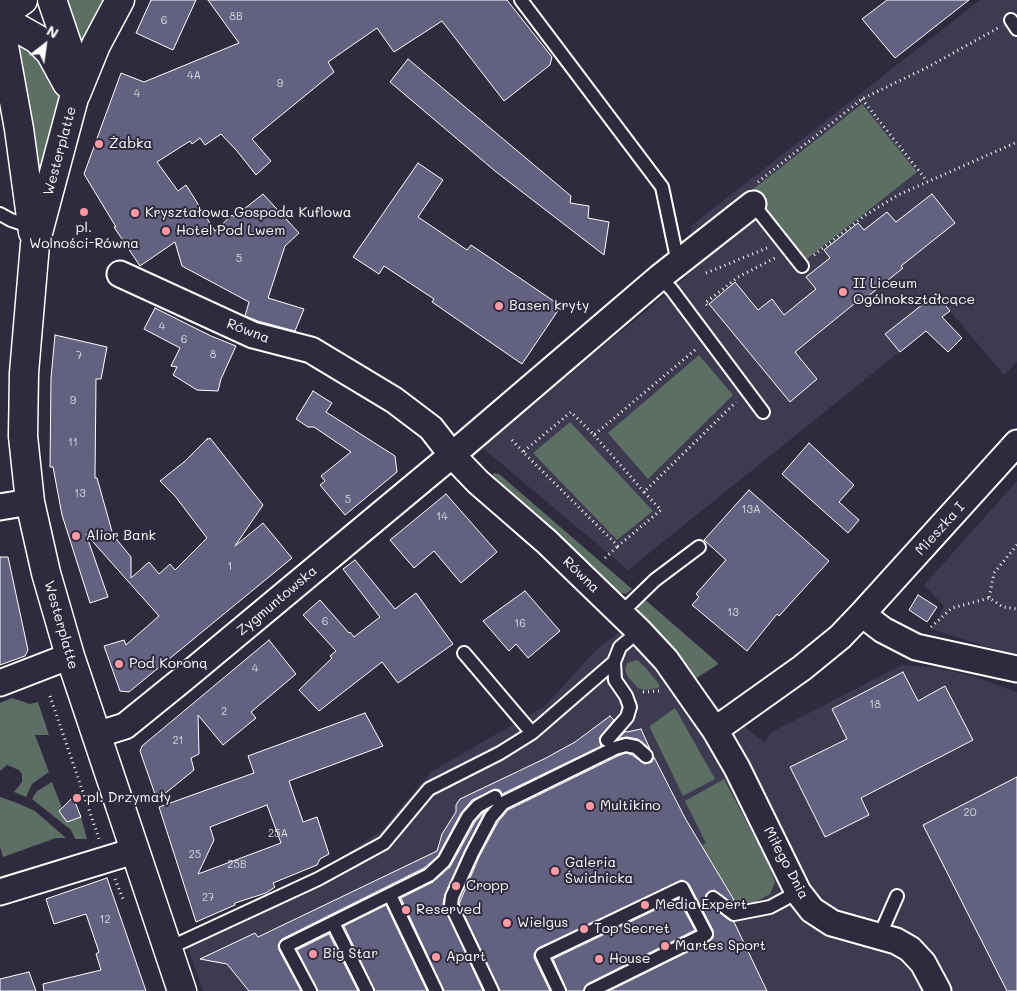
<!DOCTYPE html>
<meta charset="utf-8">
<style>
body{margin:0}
#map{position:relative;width:1017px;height:991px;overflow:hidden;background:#2f2a3d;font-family:Mali,sans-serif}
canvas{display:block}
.north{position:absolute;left:20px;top:20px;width:50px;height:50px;-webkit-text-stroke:4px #2f2a3d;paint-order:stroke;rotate:30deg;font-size:14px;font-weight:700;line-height:20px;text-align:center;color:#fff}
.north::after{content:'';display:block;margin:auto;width:18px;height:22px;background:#fff;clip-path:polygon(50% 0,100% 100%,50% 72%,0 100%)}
</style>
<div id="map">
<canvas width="1017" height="991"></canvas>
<div class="north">N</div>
</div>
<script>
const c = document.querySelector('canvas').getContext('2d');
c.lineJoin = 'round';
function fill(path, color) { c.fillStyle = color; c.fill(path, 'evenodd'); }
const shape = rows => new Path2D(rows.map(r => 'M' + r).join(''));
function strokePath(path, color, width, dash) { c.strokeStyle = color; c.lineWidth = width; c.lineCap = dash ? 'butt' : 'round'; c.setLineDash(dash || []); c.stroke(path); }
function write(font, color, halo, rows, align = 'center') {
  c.font = font + ' Mali,sans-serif'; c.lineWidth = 4; c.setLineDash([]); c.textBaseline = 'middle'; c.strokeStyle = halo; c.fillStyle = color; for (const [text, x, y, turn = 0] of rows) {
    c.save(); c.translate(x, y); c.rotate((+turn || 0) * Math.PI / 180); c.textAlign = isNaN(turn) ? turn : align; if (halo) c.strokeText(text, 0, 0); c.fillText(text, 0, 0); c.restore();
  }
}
fill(shape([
 [980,0,1017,0,1017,362,1004,375,950,311,628,570,479,445,644,313,691,272,691,226],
 [1017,481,1017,654,1003,652,932,629,944,606,924,585],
 [641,616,715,703,765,743,770,733,902,665,934,667,976,677,1017,692,1017,991,203,991,183,935,326,867,381,831,431,772,545,706,598,648]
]), '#3e3b51');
fill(shape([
 [63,0,107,0,82,48],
 [16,40,36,48,60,92,59,102,41,169,37,168],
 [862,104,917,172,803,262,754,199,752,190],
 [699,355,733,395,648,479,608,433],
 [570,422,653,511,617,540,533,453],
 [494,473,499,474,632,589,626,594,617,592,493,475],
 [642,597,718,663,717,665,695,679,641,616,637,606],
 [637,660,645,667,658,683,660,686,658,688,644,690,638,688,628,677,625,670,627,663],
 [12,698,30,704,38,702,49,735,35,735,49,772,32,784,26,797,14,792,22,782,22,774,19,770,7,765,0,771,0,703],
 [675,708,715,779,683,796,650,728,650,726],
 [724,779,766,859,775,882,770,894,750,905,742,906,730,903,734,899,701,846,706,843,685,801],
 [52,782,62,808,59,811,67,822,81,817,87,839,75,839,71,830,32,799,37,791],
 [0,797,17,803,35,811,66,838,56,838,3,857,0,847]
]), '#5d6e65');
const building = shape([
 [151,0,196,0,173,50,136,33,151,0],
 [208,0,507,0,552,57,550,65,504,101,442,21,394,52,377,28,328,62,334,72,252,139,271,161,256,175,237,151,221,134,205,145,200,138,192,144,190,141,157,162,178,191,186,185,215,231,232,215,234,217,263,194,299,233,285,246,268,298,304,309,295,331,258,321,245,316,249,302,182,266,175,242,140,266,114,227,116,227,84,174,121,73,144,82,239,43,208,0],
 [887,0,969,0,895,58,862,19,887,0],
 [408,59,571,196,570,203,589,206,588,218,609,222,604,255,495,171,390,82,408,59],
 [418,163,443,180,418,217,467,250,471,245,561,306,522,364,432,302,434,299,384,266,379,274,353,257,418,163],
 [932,194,955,223,901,266,903,268,861,302,859,300,795,352,817,379,790,402,709,304,735,282,758,310,772,299,784,315,816,289,806,277,830,258,824,250,858,223,864,230,887,212,896,222,932,194],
 [936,294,950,311,942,317,962,338,948,352,926,331,900,352,885,334,936,294],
 [155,308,211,336,236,346,221,379,218,391,197,390,173,375,177,367,171,366,180,348,144,329,155,308],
 [55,335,107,347,101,379,96,379,95,478,97,478,113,535,131,557,131,578,149,562,159,574,170,564,175,570,207,538,175,496,160,481,184,462,208,438,207,440,210,438,263,505,235,546,263,523,292,558,129,692,120,691,104,646,124,640,126,645,159,616,86,534,108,597,90,603,62,515,53,467,50,467,51,378,55,335],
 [313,391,332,403,326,412,395,456,397,472,345,515,320,485,325,481,321,476,351,452,314,427,308,427,296,419,313,391],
 [809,443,854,485,839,502,859,520,848,533,782,474,809,443],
 [749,490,829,561,779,616,777,614,747,651,692,605,699,597,696,594,726,560,704,540,749,490],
 [446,494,497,552,461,583,434,551,414,568,390,540,446,494],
 [0,557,8,557,28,650,25,656,0,665,0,557],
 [355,560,395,609,416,593,453,644,398,683,382,662,319,711,299,690,332,658,330,656,336,651,303,615,320,600,349,633,350,632,354,637,380,617,343,569,355,560],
 [525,591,560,631,528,658,516,644,509,651,483,621,525,591],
 [918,595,937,607,927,622,909,610,918,595],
 [269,640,296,674,251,712,256,718,223,745,198,715,199,754,191,758,194,770,157,800,140,751,142,746,269,640],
 [903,672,918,701,945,686,973,740,861,798,869,815,825,837,790,767,847,739,832,709,903,672],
 [365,713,383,746,289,781,303,822,317,817,329,854,320,859,317,865,273,883,275,887,266,893,235,903,235,905,196,922,159,807,254,773,248,756,365,713],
 [267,805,281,843,198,874,214,840,210,827,267,805],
 [610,716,614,720,599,738,601,746,502,794,500,790,495,789,472,800,461,813,438,856,424,868,282,939,278,945,279,950,301,991,249,991,227,964,200,959,255,933,258,937,437,851,442,834,456,812,456,805,460,799,546,758,575,742,610,716],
 [641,729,650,749,638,739,627,737,619,738,626,731,627,732,641,729],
 [626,753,632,755,645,764,652,762,654,757,685,818,734,900,731,902,714,890,706,894,706,902,729,920,734,922,767,991,609,991,710,941,713,938,713,930,689,884,682,880,538,948,534,954,534,958,550,991,500,991,459,904,479,857,498,822,508,810,618,756,626,753],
 [1017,777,1017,991,1007,991,923,825,1017,777],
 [73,797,81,817,67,822,59,811,73,797],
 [485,811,465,850,445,894,443,904,483,991,444,991,401,898,433,882,450,867,475,822,485,811],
 [107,878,146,991,44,991,43,984,101,970,96,954,99,952,86,914,54,924,46,899,107,878],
 [678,899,695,930,587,984,583,991,567,991,553,959,678,899],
 [386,905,427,991,375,991,344,926,386,905],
 [329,934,358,991,318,991,297,950,329,934],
 [29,972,36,991,0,991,0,979,29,972]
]);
fill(building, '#626280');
strokePath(building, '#fff', 1);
const service = shape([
 [521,0,662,187,678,263],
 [1011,20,1017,29],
 [753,204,802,266],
 [0,214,11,220,32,227],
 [660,277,672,290,763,412],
 [621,613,655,580,699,547],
 [464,653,532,733],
 [607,740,627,717,630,707,626,696,615,680,614,662,620,647,639,631],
 [390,895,436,991],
 [713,898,734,914,770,907,798,892],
 [333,923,367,991],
 [879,937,897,896],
 [169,948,318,879,384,843,429,789,500,753,532,733,614,662],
 [310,991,286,946,429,875,444,861,468,817,478,806,495,797],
 [492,991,451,905,452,897,472,853,491,817,503,803,615,748,626,745,636,747,646,756],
 [559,991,542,955,682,888,706,934,591,991]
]);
const minor = shape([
 [120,274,253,335,311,350,394,400,431,428,452,455,478,482,547,542,639,631,666,660,715,730,802,668,840,637,862,614,883,630,916,647,1017,669],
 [0,507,30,502],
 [862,614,1017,443],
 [0,683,70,656],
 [715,730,737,768,798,892,812,910,832,923,896,941,910,949,923,963,938,991],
 [96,735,125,726,183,679,452,455,660,277,753,204],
 [0,892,134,851]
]);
const tertiary = shape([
 [52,0,70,53,74,98,35,244,24,373,23,436,30,502,46,573,70,656,182,991],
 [0,18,37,39,50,52,67,83],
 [0,24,19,129,33,232],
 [76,94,96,45,120,0]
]);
const secondary = shape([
 [0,16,23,0]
]);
strokePath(service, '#fff', 16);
strokePath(minor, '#fff', 29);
strokePath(tertiary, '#fff', 31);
strokePath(secondary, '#fff', 31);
strokePath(shape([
 [862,99,927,181],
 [758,182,862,99,928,67,998,28],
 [814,255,864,216,898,195,1017,142],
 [706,273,767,248],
 [707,305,705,303,738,277,775,258],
 [695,350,594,435,571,412,523,452,618,546,661,510,644,492,736,402],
 [594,435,644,492],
 [512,440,523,452],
 [1017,545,994,573,989,598,1003,607,1017,609],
 [605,558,618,546],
 [931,627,952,608,989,598],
 [643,692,659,691],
 [50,696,99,839],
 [115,879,123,899]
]), '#fff', 3, [1, 4]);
strokePath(service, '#2f2a3d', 12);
strokePath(minor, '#2f2a3d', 25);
strokePath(tertiary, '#2f2a3d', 28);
strokePath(secondary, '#2f2a3d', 28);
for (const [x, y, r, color] of [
 [99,144,5,"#ff9aa2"],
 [84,212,5,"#ff9aa2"],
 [135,213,5,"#ff9aa2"],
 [166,231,5,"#ff9aa2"],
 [843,292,5,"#ff9aa2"],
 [499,306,5,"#ff9aa2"],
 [76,536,5,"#ff9aa2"],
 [119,664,5,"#ff9aa2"],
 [77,798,5,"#ff9aa2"],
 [590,806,5,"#ff9aa2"],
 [555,871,5,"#ff9aa2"],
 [456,886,5,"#ff9aa2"],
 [645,905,5,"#ff9aa2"],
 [406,910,5,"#ff9aa2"],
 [507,923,5,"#ff9aa2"],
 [584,929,5,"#ff9aa2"],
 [665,946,5,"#ff9aa2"],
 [313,954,5,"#ff9aa2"],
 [436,957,5,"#ff9aa2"],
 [599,959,5,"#ff9aa2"]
]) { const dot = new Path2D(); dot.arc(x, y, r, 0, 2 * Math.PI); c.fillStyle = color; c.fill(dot); strokePath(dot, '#2f2a3d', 2); }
write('11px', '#d8d8df', null, [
 ["8B",236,17],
 ["6",164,21],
 ["4A",194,76],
 ["9",280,84],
 ["4",137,94],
 ["5",239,259],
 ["4",162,327],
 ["6",184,340],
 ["8",213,355],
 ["7",79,356],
 ["9",73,401],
 ["11",73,443],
 ["13",80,494],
 ["5",348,500],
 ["13A",751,510],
 ["14",442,517],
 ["1",230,567],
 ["13",733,613],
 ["6",325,622],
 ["16",520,624],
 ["4",255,669],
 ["18",875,705],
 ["2",224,712],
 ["21",178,741],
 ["20",970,813],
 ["25A",278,834],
 ["25",195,855],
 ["25B",237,865],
 ["27",208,898],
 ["12",105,920]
]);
write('14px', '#fff', '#2f2a3d', [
 ["Żabka",109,144],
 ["Kryształowa Gospoda Kuflowa",145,213],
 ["pl.",84,228,"center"],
 ["Wolności-Równa",84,244,"center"],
 ["Hotel Pod Lwem",176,231],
 ["II Liceum",853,284],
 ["Ogólnokształcące",853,300],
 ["Basen kryty",509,306],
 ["Alior Bank",86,536],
 ["Pod Koroną",129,664],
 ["pl. Drzymały",87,798],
 ["Multikino",600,806],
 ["Galeria",565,863],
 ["Świdnicka",565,879],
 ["Cropp",466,886],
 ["Media Expert",655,905],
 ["Reserved",416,910],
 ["Wielgus",517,923],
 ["Top Secret",594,929],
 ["Martes Sport",675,946],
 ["Big Star",323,954],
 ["Apart",446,957],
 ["House",609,959]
], 'left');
write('14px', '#fff', '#2f2a3d', [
 ["Westerplatte",60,151,-75],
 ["Równa",248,331,21],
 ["Mieszka I",940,529,-48],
 ["Równa",581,575,44],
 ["Zygmuntowska",277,601,-40],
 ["Westerplatte",61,625,74],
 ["Miłego Dnia",786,863,62]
]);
</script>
